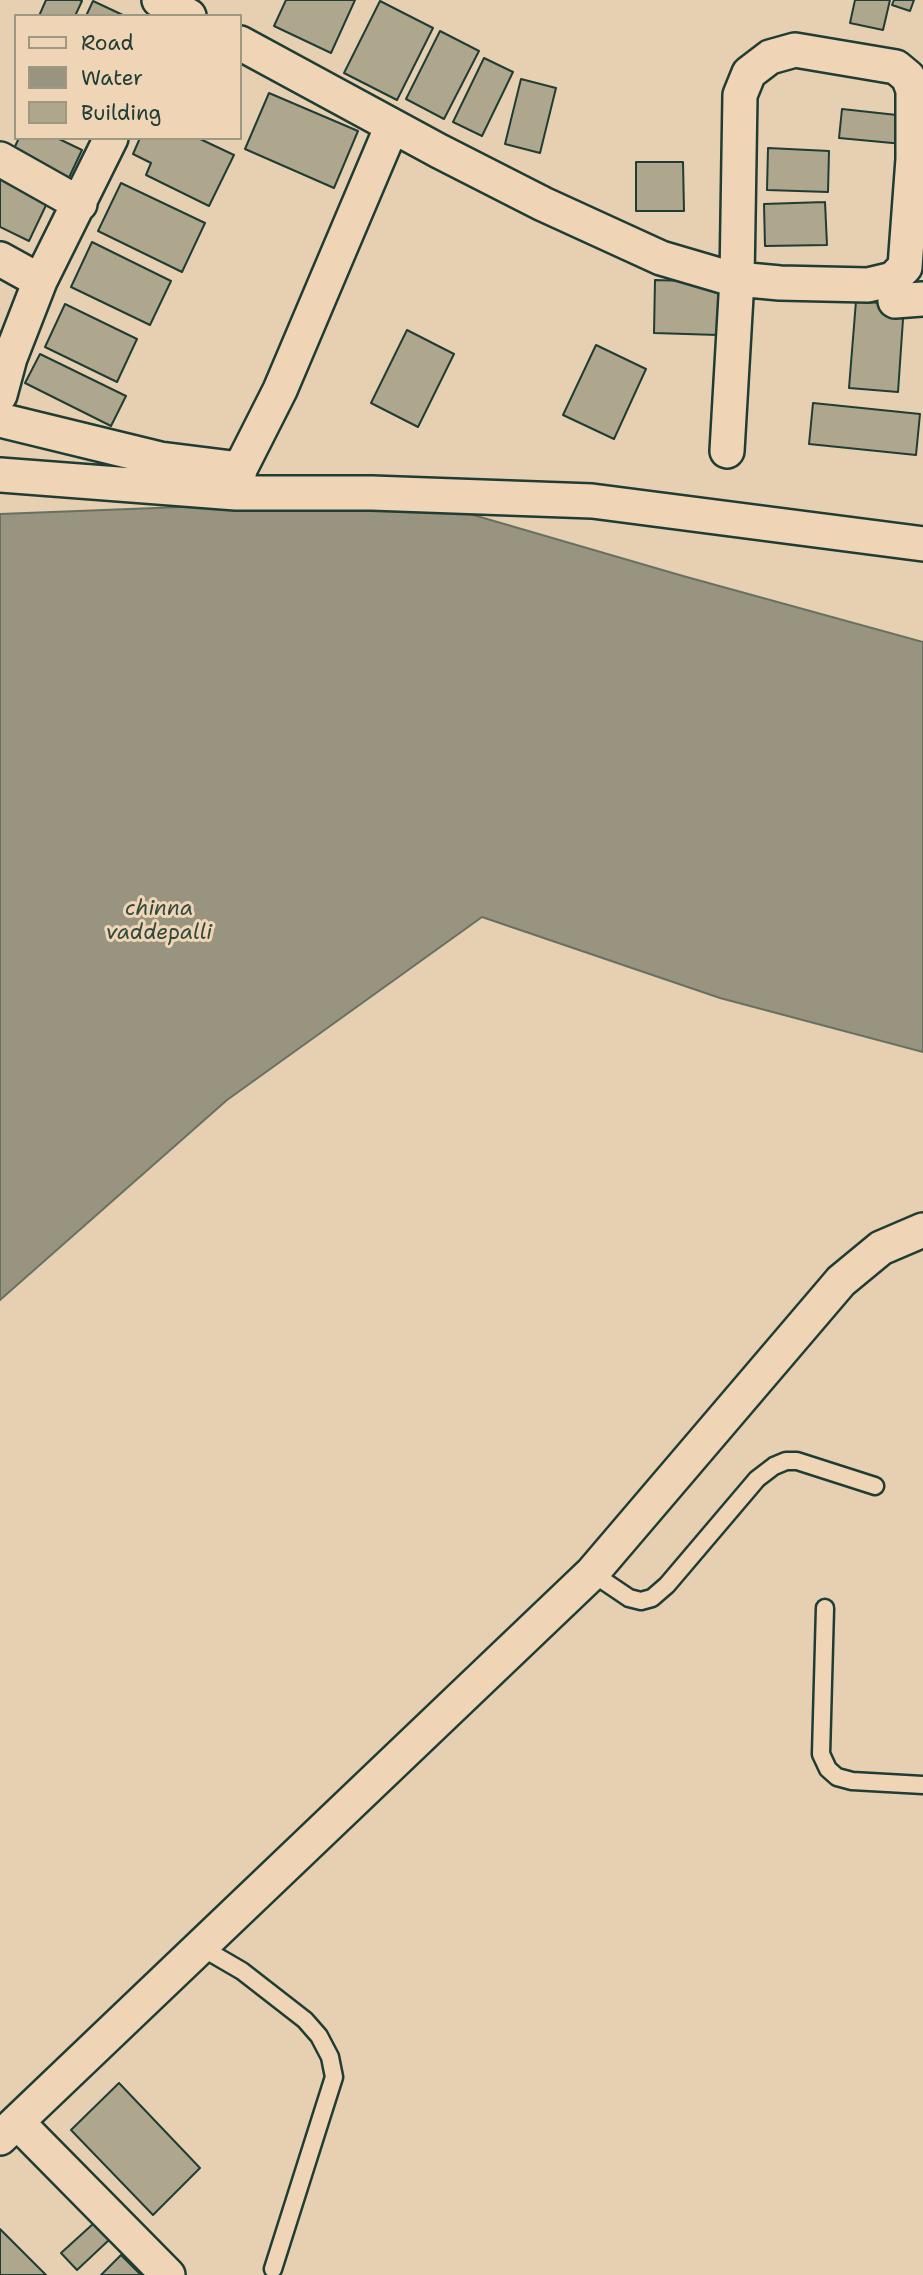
<!DOCTYPE html>
<style>
body{margin:0}
#map{position:relative;width:923px;height:2275px;overflow:hidden;background:#e7cfb1;font-family:"Shantell Sans",sans-serif}
canvas{display:block}
.legend{position:absolute;left:14px;top:14px;width:228px;height:126px;box-sizing:border-box;background:#efd5b6;border:2px solid #9c9882;margin:0;padding:9px 12px;list-style:none;font-size:21px;color:#1f3d34}
.legend li{display:flex;align-items:center;gap:14px;height:35px}
.legend b{width:35px;border:2px solid #9c9882}
</style>
<div id="map">
<canvas width="923" height="2275"></canvas>
<ul class="legend">
<li><b style="height:9px;background:#efd5b6"></b>Road</li>
<li><b style="height:19px;background:#98947f"></b>Water</li>
<li><b style="height:19px;background:#afa68e"></b>Building</li>
</ul>
</div>
<script>
const c = document.querySelector('canvas').getContext('2d');
c.lineJoin = 'round';
function fill(path, color) { c.fillStyle = color; c.fill(path, 'evenodd'); }
const shape = rows => new Path2D(rows.map(r => 'M' + r).join(''));
function strokePath(path, color, width, dash) { c.strokeStyle = color; c.lineWidth = width; c.lineCap = dash ? 'butt' : 'round'; c.setLineDash(dash || []); c.stroke(path); }
function write(font, color, halo, rows, align = 'center') {
  c.font = font + ' "Shantell Sans",sans-serif'; c.lineWidth = 6; c.setLineDash([]); c.textBaseline = 'middle'; c.strokeStyle = halo; c.fillStyle = color; for (const [text, x, y, turn = 0] of rows) {
    c.save(); c.translate(x, y); c.rotate((+turn || 0) * Math.PI / 180); c.textAlign = isNaN(turn) ? turn : align; if (halo) c.strokeText(text, 0, 0); c.fillText(text, 0, 0); c.restore();
  }
}
const water = shape([
 [415,498,683,576,923,642,923,1052,720,998,482,917,227,1100,0,1300,0,514,415,498]
]);
fill(water, '#98947f');
strokePath(water, '#687161', 2);
const building = shape([
 [46,0,79,0,82,1,75,16,39,16,46,0],
 [286,0,355,0,331,53,274,26,286,0],
 [855,0,890,0,883,30,850,23,855,0],
 [894,0,914,0,910,11,892,5,894,0],
 [93,1,125,16,86,16,93,1],
 [380,1,433,28,397,100,344,73,380,1],
 [440,31,479,51,444,119,406,99,440,31],
 [484,58,513,72,482,136,453,122,484,58],
 [521,79,556,88,540,153,505,144,521,79],
 [269,93,358,131,334,188,245,149,269,93],
 [842,109,906,116,903,144,839,138,842,109],
 [19,138,57,138,82,150,65,186,9,159,19,138],
 [140,138,198,138,234,155,209,206,146,175,151,163,133,154,140,138],
 [768,148,829,151,828,192,767,190,768,148],
 [636,162,683,162,684,211,636,211,636,162],
 [0,178,48,201,29,241,0,227,0,178],
 [121,183,205,223,182,272,98,231,121,183],
 [825,202,827,245,765,246,764,204,825,202],
 [92,242,171,281,150,325,71,287,92,242],
 [655,280,719,282,718,335,654,333,655,280],
 [856,301,904,305,898,392,849,388,856,301],
 [65,304,137,339,117,382,45,347,65,304],
 [407,330,454,354,418,427,371,403,407,330],
 [596,345,646,369,614,439,563,415,596,345],
 [40,354,126,396,111,426,25,383,40,354],
 [813,403,920,414,916,455,809,444,813,403],
 [119,2083,200,2168,153,2215,71,2130,119,2083],
 [94,2223,110,2239,77,2270,61,2253,94,2223],
 [0,2229,46,2275,0,2275,0,2229],
 [121,2255,141,2275,101,2275,121,2255]
]);
fill(building, '#afa68e');
strokePath(building, '#1f3d34', 2);
const lane = shape([
 [592,1573,629,1598,641,1601,652,1598,667,1585,757,1479,774,1466,786,1461,797,1461,875,1486],
 [825,1608,821,1754,828,1769,837,1777,852,1781,923,1785],
 [199,1946,242,1971,305,2020,319,2036,330,2057,334,2077,273,2269]
]);
const street = shape([
 [159,0,189,16],
 [240,43,439,151,543,204,661,258,729,278,737,279,780,283,868,285,893,279,905,267,913,159,913,90,908,77,896,67,795,50,770,57,749,73,740,95,737,279,727,451],
 [0,159,80,204],
 [0,259,40,281],
 [895,301,923,299],
 [0,395,10,358,40,281,111,138],
 [0,420,160,459,240,469],
 [0,475,236,493,372,493,592,501,923,544],
 [236,493,240,469,280,390,392,126],
 [17,2122,168,2275],
 [0,2138,592,1573,841,1281,881,1248,923,1230]
]);
strokePath(lane, '#1f3d34', 21);
strokePath(street, '#1f3d34', 38);
strokePath(lane, '#efd5b6', 16);
strokePath(street, '#efd5b6', 33);
write('italic 21px', '#314a3f', '#efd5b6', [
 ["chinna",159,910],
 ["vaddepalli",159,934]
]);
</script>
